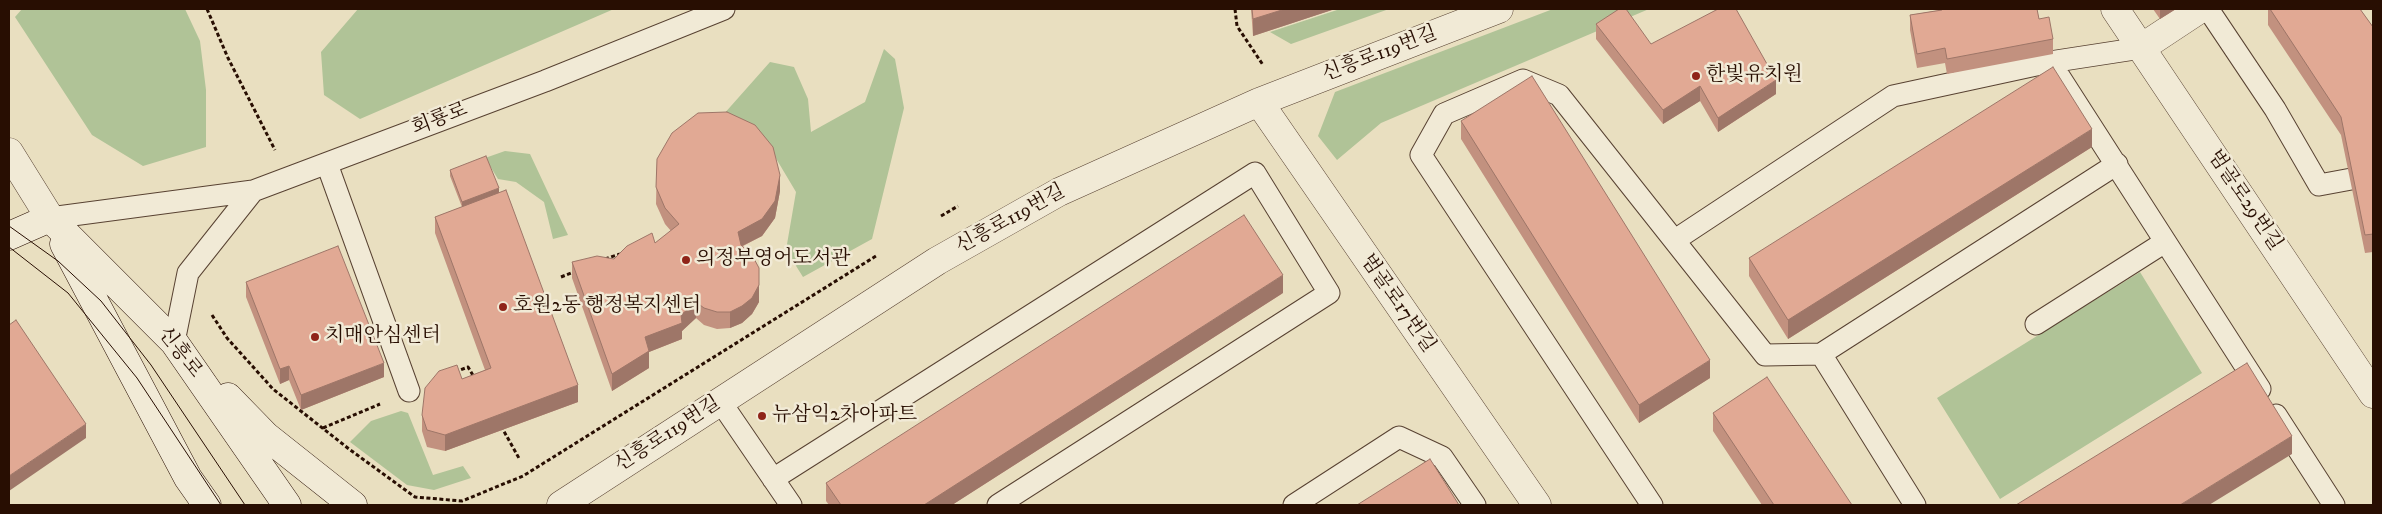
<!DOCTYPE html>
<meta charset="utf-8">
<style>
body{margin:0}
#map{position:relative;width:2382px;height:514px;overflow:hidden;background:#e9dfc0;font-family:"IM FELL DW Pica",serif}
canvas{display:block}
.frame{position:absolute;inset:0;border:10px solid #280e02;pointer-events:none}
</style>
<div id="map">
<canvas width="2382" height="514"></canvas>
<div class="frame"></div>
</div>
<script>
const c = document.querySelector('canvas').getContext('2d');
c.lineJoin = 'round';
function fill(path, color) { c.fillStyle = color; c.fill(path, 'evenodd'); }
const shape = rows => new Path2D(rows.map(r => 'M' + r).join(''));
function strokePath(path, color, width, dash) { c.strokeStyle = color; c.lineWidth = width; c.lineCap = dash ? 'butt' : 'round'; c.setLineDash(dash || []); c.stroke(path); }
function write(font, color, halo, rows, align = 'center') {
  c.font = font + ' "IM FELL DW Pica","Noto Serif KR",serif'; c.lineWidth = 5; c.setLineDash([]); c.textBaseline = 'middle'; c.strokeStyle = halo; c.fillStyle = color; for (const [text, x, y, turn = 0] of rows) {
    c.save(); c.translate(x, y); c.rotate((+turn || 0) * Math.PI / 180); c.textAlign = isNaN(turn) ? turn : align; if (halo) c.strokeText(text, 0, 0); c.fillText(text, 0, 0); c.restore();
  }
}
fill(shape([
 [22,9,185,9,200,41,206,90,206,147,143,166,92,135,15,17],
 [358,9,614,9,360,119,324,95,321,52],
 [1340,9,1389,9,1291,44,1270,32],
 [1553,9,1649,9,1381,123,1337,160,1318,136,1335,92],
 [884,49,895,59,904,108,872,239,803,277,786,250,796,192,771,150,723,115,770,62,794,67,808,99,811,132,865,102],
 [505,151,530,154,568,235,553,239,544,202,516,182,498,179,485,158],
 [2140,272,2202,373,2000,499,1937,398],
 [401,411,408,413,433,475,463,466,471,478,434,490,407,485,350,442,371,421]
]), '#b0c397');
const lane = shape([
 [2208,9,2275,109,2319,185,2373,175],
 [2050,62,2141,48],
 [327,164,409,391],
 [50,218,253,191],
 [1675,240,1893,96,2050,62,2260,389],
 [2036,324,2165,242],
 [174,342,188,273,253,191,545,81,724,9],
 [1821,354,2117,164],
 [720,401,791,505],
 [2276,415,2334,505],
 [773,479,1255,173,1329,293,998,505],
 [1294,505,1399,437,1442,457,1475,505],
 [1652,505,1421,155,1444,114,1523,80,1559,95,1765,355,1821,354,1915,505]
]);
const street = shape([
 [2115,9,2373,394],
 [2141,48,2200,9],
 [1259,102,1537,505],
 [9,152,50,218],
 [561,505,937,261,1059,192,1259,102,1499,9]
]);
const secondary = shape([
 [50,218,174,342,287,505],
 [9,236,50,218],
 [64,244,188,478,207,505],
 [228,397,266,436,353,505]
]);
strokePath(lane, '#584232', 23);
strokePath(street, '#584232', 29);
strokePath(secondary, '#280e02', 29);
strokePath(shape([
 [207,9,228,58,275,150],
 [1235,9,1237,26,1263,65],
 [941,216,958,206],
 [605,259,620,254],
 [561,277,576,271],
 [212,315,227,338,273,389,349,449,415,497,462,501,523,476,876,256],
 [455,372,468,367,474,377],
 [501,426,520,460],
 [323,428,380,404]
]), '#280e02', 3, [4, 2.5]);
strokePath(lane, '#f1ead6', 21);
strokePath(street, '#f1ead6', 28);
strokePath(secondary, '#f1ead6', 28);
strokePath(shape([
 [9,226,58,261,101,301,151,365,245,505],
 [9,247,68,293,137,378,221,505]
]), '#280e02', 1);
fill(shape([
 [1251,9,1335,9,1253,36],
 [1940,9,2037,9,2039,19,2053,39,2053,54,1947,74,1945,63,1917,68,1910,30,1910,15,1940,10],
 [2153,9,2176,9,2160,19],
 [2268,9,2360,9,2373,27,2373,252,2365,253,2341,135,2268,25],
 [1596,24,1651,44,1776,94,1718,132,1700,101,1663,124,1596,39],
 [1461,121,1710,378,1639,423,1461,139],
 [2092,147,1788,339,1749,276,1749,258],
 [657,159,780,191,775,218,762,236,743,246,759,302,752,314,742,323,730,328,717,329,704,325,696,318,682,331,682,339,649,352,649,368,612,391,572,278,572,262,614,259,655,243,671,231,665,224,656,204],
 [450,170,499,193,578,402,445,451,427,447,422,431,422,415,462,379,485,370,435,233,435,217,462,207,450,176],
 [246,282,384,377,301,410,289,380,280,384,246,297],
 [1283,293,952,505,829,505,826,501,826,483],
 [1713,413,1852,505,1762,505,1713,431]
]), '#c2917f');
fill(shape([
 [1285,9,1335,9,1253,36,1253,19],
 [2160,9,2176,9,2160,19],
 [1776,80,1776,94,1718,132,1718,118],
 [1700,86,1700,101,1663,124,1663,110],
 [2092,129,2092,147,1788,339,1788,320],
 [780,175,780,191,775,218,762,236,738,248,738,232],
 [499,188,499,195,462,209,462,202],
 [759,268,759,302,752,314,742,323,730,328,730,312],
 [1283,275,1283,293,952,505,924,505],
 [696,302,696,318,682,331,682,339,649,352,649,368,612,391,612,374,645,337],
 [1710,360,1710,378,1639,423,1639,405],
 [384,363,384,377,301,410,301,395],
 [289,366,289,380,280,384,280,369],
 [578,385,578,402,445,451,445,435],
 [86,424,86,438,9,491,9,476],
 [2292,436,2292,454,2209,505,2180,505]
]), '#9e7668');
const building = shape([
 [1252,9,1285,9,1253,19,1252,9],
 [1619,9,1626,9,1651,44,1718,9,1736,9,1776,80,1718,118,1700,86,1663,110,1596,24,1619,9],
 [1941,9,2037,9,2039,19,2049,17,2053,39,1947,59,1945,48,1917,54,1910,15,1942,10,1941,9],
 [2270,9,2360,9,2373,27,2373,234,2365,235,2341,117,2270,9],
 [2053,67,2092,129,1788,320,1749,258,2053,67],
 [1532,76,1710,360,1639,405,1461,121,1532,76],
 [727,112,755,125,773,147,780,175,775,201,762,219,738,232,741,245,752,255,759,268,759,285,752,298,742,306,730,312,717,312,704,308,696,302,681,315,682,323,645,337,649,351,612,374,572,262,597,256,614,259,627,246,652,233,655,243,679,224,665,208,656,187,657,159,672,133,698,113,727,112],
 [486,156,499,188,462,202,450,170,486,156],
 [506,190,578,385,445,435,427,430,422,415,425,388,439,371,457,365,462,379,491,368,435,217,506,190],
 [1244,215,1283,275,924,505,841,505,826,483,1244,215],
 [338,246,384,363,301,395,289,366,280,369,246,282,338,246],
 [16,320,86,424,9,476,9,325,16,320],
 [2247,363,2292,436,2180,505,2016,505,2247,363],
 [1767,377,1852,505,1774,505,1713,413,1767,377],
 [1430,459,1459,505,1357,505,1430,459]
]);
fill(building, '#e1a994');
strokePath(building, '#9e7668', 1);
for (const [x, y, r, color] of [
 [1696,76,5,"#8f2418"],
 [686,260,5,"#8f2418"],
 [503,307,5,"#8f2418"],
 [315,337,5,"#8f2418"],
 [762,416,5,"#8f2418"]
]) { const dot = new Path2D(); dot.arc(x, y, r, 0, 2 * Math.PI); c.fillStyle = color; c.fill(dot); strokePath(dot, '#f1ead6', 2); }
write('20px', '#280e02', '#f1ead6', [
 ["신흥로119번길",1380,55,-21],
 ["회룡로",440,120,-21],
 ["범골로29번길",2244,201,56],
 ["신흥로119번길",1011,220,-29],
 ["범골로17번길",1397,304,55],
 ["신흥로",179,353,52],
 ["신흥로119번길",668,435,-33]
]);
write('20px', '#280e02', '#f1ead6', [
 ["한빛유치원",1706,76],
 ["의정부영어도서관",696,260],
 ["호원2동 행정복지센터",513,307],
 ["치매안심센터",325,337],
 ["뉴삼익2차아파트",772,416]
], 'left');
</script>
